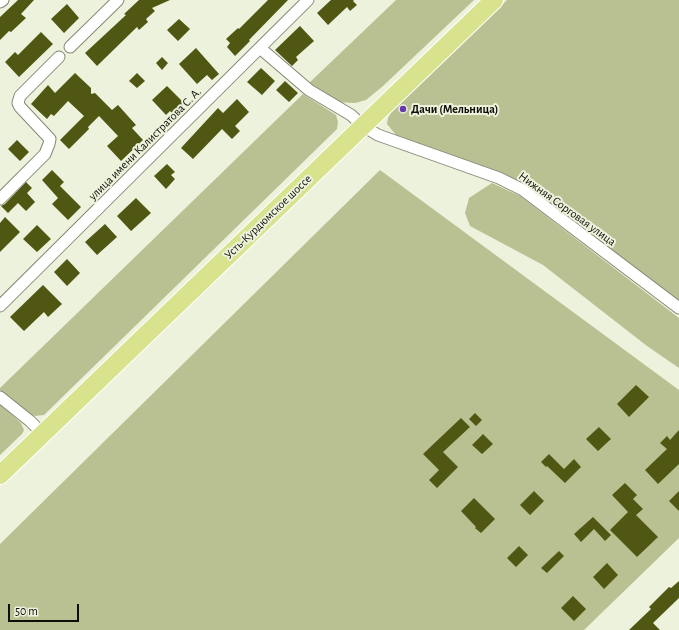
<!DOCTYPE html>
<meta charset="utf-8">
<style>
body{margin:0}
#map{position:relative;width:679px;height:630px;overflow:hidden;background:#edf2dc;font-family:"Alegreya Sans",sans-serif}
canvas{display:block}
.scale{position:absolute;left:8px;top:604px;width:71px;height:18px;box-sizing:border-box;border:2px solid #0e0f08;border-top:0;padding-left:5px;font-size:12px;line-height:14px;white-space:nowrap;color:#0e0f08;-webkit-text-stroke:3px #edf2dc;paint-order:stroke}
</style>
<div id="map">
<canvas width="679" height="630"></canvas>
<div class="scale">50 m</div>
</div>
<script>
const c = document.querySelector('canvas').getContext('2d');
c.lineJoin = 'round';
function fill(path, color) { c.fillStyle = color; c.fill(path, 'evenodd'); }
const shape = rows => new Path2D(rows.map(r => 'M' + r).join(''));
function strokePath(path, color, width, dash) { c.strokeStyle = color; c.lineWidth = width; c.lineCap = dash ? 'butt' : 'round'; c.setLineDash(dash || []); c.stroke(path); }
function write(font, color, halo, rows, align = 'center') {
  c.font = font + ' "Alegreya Sans",sans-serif'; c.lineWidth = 4; c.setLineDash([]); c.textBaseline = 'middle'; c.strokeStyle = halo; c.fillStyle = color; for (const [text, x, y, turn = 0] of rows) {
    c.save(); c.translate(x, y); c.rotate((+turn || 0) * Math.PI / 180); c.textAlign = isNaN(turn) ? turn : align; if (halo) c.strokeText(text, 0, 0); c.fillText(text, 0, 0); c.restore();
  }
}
fill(shape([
 [396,0,474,0,383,86,366,100,355,103,335,102,308,84],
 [507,0,679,0,679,301,526,187,502,173,396,135,387,124,388,118,391,112],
 [303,94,336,115,338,122,337,129,44,415,35,416,27,413,0,390,0,388],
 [380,170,679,390,679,538,584,630,0,630,0,544],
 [492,183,520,196,679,318,679,368,647,346,543,265,470,226,465,213,469,198],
 [0,404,21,423,24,430,22,434,0,455]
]), '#b9c193');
fill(shape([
 [18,0,34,0,21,14,26,18,11,32,9,31,0,40,0,17],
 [139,0,170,0,152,8,155,11,146,19,148,22,139,30,137,27,97,66,85,53,126,15,124,14],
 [268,0,288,0,249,40,250,41,235,56,227,47,230,43,226,39,238,28,239,29],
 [331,0,354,0,353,1,357,5,350,11,347,7,328,25,317,13],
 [67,4,79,18,64,33,51,19],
 [179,19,190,29,178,41,167,30],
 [300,26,314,41,296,57,298,60,292,66,275,50],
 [41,32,53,44,19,77,5,62,15,52,18,55],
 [196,48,219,74,212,80,207,75,197,84,179,64],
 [162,57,168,63,162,70,156,63],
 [261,68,275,81,262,95,247,82],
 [75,73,91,88,91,94,95,93,112,110,118,105,136,125,132,128,143,140,121,161,107,146,118,136,99,116,88,127,89,129,69,149,60,140,84,116,68,101,54,116,51,114,47,119,31,104,48,85,55,93],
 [137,73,145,81,137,88,129,81],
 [285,81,298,93,289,102,276,90],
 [167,86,184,103,173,114,170,111,166,115,152,100],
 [237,99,249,112,235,126,240,131,232,139,222,129,193,159,181,148,218,108,223,113],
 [17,140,29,152,20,161,8,149],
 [167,164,175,172,171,175,175,179,166,189,154,176],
 [52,170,64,182,60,186,81,207,68,220,52,204,58,198,42,180],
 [26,182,32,188,27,193,35,202,26,211,18,203,8,213,1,206,5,204],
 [136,198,151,213,131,231,117,216],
 [5,217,20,232,0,252,0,223],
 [105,224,117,237,97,255,85,242],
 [37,225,51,239,37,252,23,239],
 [67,259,80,273,67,286,54,272],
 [43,285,62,304,48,317,44,312,24,331,10,317],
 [636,385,649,397,629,417,617,404],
 [475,413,482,420,476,426,469,419],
 [461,418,470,427,443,452,458,467,437,488,429,480,439,470,423,454],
 [599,427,611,439,598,451,586,439],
 [679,430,679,464,658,484,645,470,667,449,660,443,667,436,670,440],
 [483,434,493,444,482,454,472,445],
 [549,454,564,469,574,459,581,467,565,483,547,466,546,467,541,462],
 [625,483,637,495,633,499,643,509,636,515,658,537,637,557,610,530,628,512,612,495],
 [534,491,544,501,530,515,520,505],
 [679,491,679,511,669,501],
 [474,498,495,519,481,533,475,528,476,527,461,511],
 [593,517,611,535,605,541,594,529,581,542,574,534],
 [519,546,528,555,516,567,507,558],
 [559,551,564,556,547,573,541,568],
 [607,563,618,575,604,589,593,577],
 [679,581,679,598,653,623,660,630,629,630,651,609,649,607,669,587,671,588],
 [573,596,586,609,574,621,561,608]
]), '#4f5712');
const minor = shape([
 [0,2,3,0],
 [70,47,118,0],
 [260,48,309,90,351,115,363,126,378,135,499,178,523,190,679,308],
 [0,199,45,154,49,144,50,139,20,107,18,103,20,96,59,57],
 [0,306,308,0],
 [0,397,30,421,43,434]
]);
const primary = shape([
 [0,475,494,0]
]);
strokePath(minor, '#848874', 13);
strokePath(primary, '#fff', 20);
strokePath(minor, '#fff', 11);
strokePath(primary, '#d9e38e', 18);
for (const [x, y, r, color] of [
 [403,109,4,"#6639b1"]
]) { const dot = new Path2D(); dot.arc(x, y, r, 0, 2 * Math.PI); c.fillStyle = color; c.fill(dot); strokePath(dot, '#edf2dc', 1.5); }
write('bold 12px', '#0e0f08', '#edf2dc', [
 ["Дачи (Мельница)",411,109]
], 'left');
write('12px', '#0e0f08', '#edf2dc', [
 ["улица имени Калистратова С. А.",145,144,-45],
 ["Нижняя Сорговая улица",567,209,36],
 ["Усть-Курдюмское шоссе",268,217,-44]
]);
</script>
